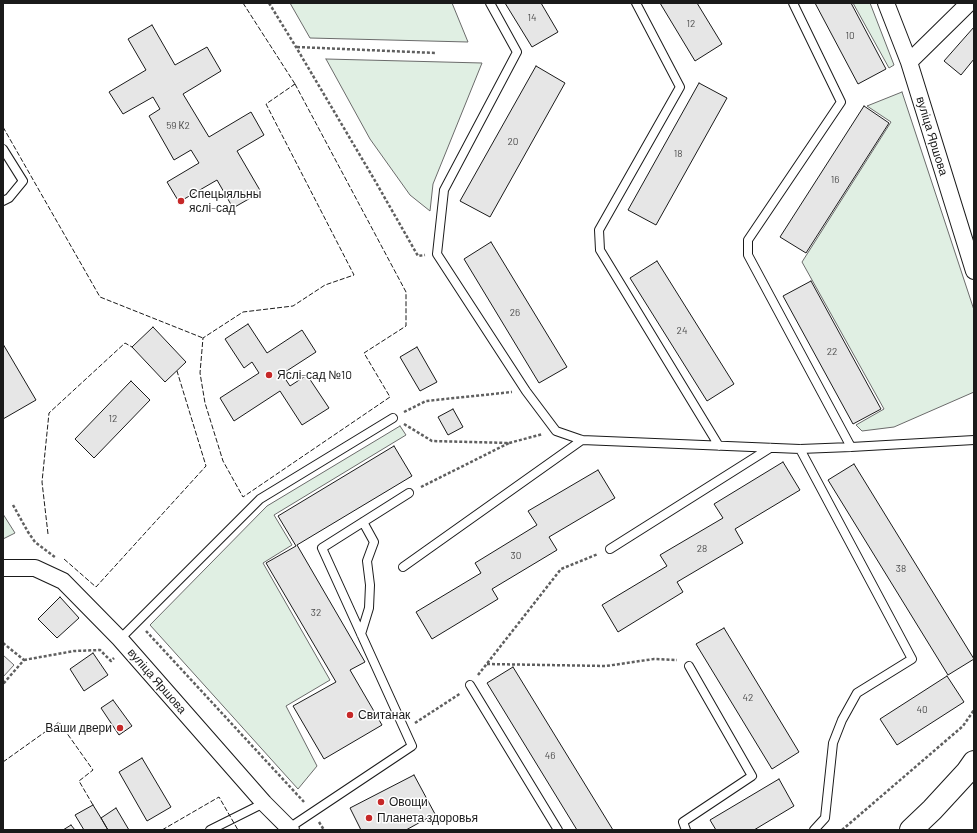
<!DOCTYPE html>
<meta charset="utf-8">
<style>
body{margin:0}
#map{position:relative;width:977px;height:833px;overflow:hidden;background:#fff;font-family:Barlow,sans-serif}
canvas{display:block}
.frame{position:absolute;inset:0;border:4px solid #1a1a1a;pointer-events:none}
</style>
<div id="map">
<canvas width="977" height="833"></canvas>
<div class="frame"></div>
</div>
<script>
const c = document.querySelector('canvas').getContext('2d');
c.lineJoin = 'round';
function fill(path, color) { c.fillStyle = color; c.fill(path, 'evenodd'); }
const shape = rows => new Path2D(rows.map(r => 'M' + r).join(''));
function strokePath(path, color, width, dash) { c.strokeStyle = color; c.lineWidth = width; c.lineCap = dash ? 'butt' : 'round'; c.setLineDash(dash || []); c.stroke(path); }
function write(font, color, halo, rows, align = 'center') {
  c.font = font + ' Barlow,sans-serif'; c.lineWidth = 3; c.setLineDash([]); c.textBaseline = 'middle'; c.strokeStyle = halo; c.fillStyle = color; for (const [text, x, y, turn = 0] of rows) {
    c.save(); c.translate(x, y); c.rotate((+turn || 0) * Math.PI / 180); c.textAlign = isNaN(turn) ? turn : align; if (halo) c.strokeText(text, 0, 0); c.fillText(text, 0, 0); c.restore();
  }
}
const green = shape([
 [290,3,452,3,468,42,310,38,290,3],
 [853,3,870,3,894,65,889,68,853,3],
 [326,59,482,63,433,184,430,211,410,195,370,139,326,59],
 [902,92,974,310,974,392,894,427,862,431,856,425,884,409,802,262,891,122,867,106,902,92],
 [400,426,406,435,274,515,292,545,263,563,330,680,286,706,317,766,298,789,150,625,267,506,400,426],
 [3,514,15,533,3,539,3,514]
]);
fill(green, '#e0efe3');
strokePath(green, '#6a6a6a', 1);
const parking = shape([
 [3,655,14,665,3,677,3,655]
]);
fill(parking, '#ededed');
strokePath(parking, '#6a6a6a', 1);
const building = shape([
 [505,3,541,3,558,32,532,47,505,3],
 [660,3,697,3,722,44,695,61,660,3],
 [815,3,851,3,886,69,858,84,815,3],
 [152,25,175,65,207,47,221,71,183,94,209,137,251,112,264,135,237,151,261,192,233,208,217,180,179,202,167,182,199,163,191,150,174,160,149,116,160,109,153,97,123,114,109,92,146,70,128,39,152,25],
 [974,27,974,59,961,75,944,61,974,27],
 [536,66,565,83,490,217,460,201,536,66],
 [699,83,727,98,656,225,628,210,699,83],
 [864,106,889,123,806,253,780,237,864,106],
 [491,242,567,367,539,383,464,259,491,242],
 [657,261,734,384,707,401,630,278,657,261],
 [811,281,881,409,853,424,783,296,811,281],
 [248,324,267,353,302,330,316,352,282,374,290,386,307,375,329,408,302,425,280,391,234,421,220,398,259,373,252,362,244,368,225,339,248,324],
 [153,327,186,362,165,382,132,347,153,327],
 [3,344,36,400,3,419,3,344],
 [417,347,437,382,420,391,400,357,417,347],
 [131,381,150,400,94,458,75,439,131,381],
 [453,409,463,427,448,435,438,417,453,409],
 [394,446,412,476,297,545,365,662,350,670,382,725,324,759,293,706,336,682,266,563,296,546,278,516,394,446],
 [783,462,800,490,735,529,743,543,677,582,683,592,618,632,602,605,667,566,660,555,723,518,714,504,783,462],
 [854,464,974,659,948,675,828,480,854,464],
 [598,470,615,498,549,537,557,550,492,589,498,599,432,639,416,612,481,573,475,563,537,525,528,511,598,470],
 [60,597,79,618,57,638,38,619,60,597],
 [724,628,799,752,772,769,696,644,724,628],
 [93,653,108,675,84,691,70,669,93,653],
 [513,667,613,830,577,830,487,683,513,667],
 [947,676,964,702,897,745,880,719,947,676],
 [113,700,132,726,119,735,101,708,113,700],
 [142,758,171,807,147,821,119,772,142,758],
 [414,775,435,814,406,830,361,830,350,808,414,775],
 [779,779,794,806,754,830,716,830,710,820,779,779],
 [93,805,101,818,108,830,84,830,75,815,93,805],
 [116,808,129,830,108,830,101,818,116,808],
 [71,825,75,830,63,830,71,825]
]);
fill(building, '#e6e6e6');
strokePath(building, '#1a1a1a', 1);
const lane = shape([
 [490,3,517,52,444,190,437,254,526,391,556,431,582,440,800,449,851,447,974,440],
 [636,3,680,87,599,230,600,250,719,446],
 [793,3,841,102,748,240,748,255,851,447],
 [3,149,23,181,9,198,3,201],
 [800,449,912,659,857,693,842,720,833,743,825,818,814,830],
 [610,549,770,448],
 [403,567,582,440],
 [361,634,369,608,370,585,367,561,374,542,363,522],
 [120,639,260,499,393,418],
 [470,685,558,830],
 [289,828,412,746,322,548,409,493],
 [210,830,264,803],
 [686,830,683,822,752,776,689,666]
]);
const street = shape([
 [886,3,909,62,974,271],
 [909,62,969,3],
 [3,568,35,568,63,581,120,639,264,803,291,830]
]);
const secondary = shape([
 [911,830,932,810,967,772,974,762]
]);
strokePath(lane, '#1a1a1a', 10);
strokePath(street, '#1a1a1a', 18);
strokePath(secondary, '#1a1a1a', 24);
strokePath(shape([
 [269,3,296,47,374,179,418,256,425,255],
 [297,47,436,53],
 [404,412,426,401,512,392],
 [404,424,432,441,509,443,543,434],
 [421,487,509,443],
 [13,505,28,532,35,542,56,558],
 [146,631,304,802],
 [3,643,24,660,3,684],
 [24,660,74,651,100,650,111,661,114,658],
 [487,664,606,666,654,659,677,660],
 [478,675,561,569,598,554],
 [415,723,461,693],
 [319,822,324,830],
 [842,830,963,726,974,710]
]), '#5f5f5f', 2.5, [3, 2]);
strokePath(lane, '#fff', 8);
strokePath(street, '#fff', 16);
strokePath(secondary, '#fff', 22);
strokePath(shape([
 [243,3,295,84,293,85],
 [295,84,406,292,406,326,364,353,390,397,243,497,223,461,205,403,200,373,203,338,243,312,293,306,325,285,354,275,266,104,295,84],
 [3,127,100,297,203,338,204,337],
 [48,534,42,482,49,413,125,343,132,347],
 [64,559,96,587,206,466,177,371],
 [3,762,59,722,93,770,79,781,93,805],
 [162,830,219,797,238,830]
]), '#1a1a1a', 1, [5, 2]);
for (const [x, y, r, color] of [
 [181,201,4,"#c62828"],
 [269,375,4,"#c62828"],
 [350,715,4,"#c62828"],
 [120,728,4,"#c62828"],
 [381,802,4,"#c62828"],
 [369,818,4,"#c62828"]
]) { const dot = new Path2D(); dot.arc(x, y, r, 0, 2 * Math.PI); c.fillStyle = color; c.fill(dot); strokePath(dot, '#fff', 1.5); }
write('10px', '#4d4d4d', null, [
 ["14",532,18],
 ["12",691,24],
 ["10",850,36],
 ["59 К2",178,126],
 ["20",513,142],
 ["18",678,154],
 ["16",835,180],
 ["26",515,313],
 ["24",682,331],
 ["22",832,352],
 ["12",113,419],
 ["28",702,549],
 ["30",516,556],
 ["38",901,569],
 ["32",316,613],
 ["42",748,698],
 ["40",922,710],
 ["46",550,756]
]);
write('12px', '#1a1a1a', '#fff', [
 ["вуліца Яршова",932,136,73],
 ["вуліца Яршова",157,681,49]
]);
write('12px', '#1a1a1a', '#fff', [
 ["Спецыяльны",189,194],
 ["яслі-сад",189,208],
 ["Яслі-сад №10",277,375],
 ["Свитанак",358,715],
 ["Ваши двери",112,728,"right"],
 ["Овощи",389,802],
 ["Планета здоровья",377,818]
], 'left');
</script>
